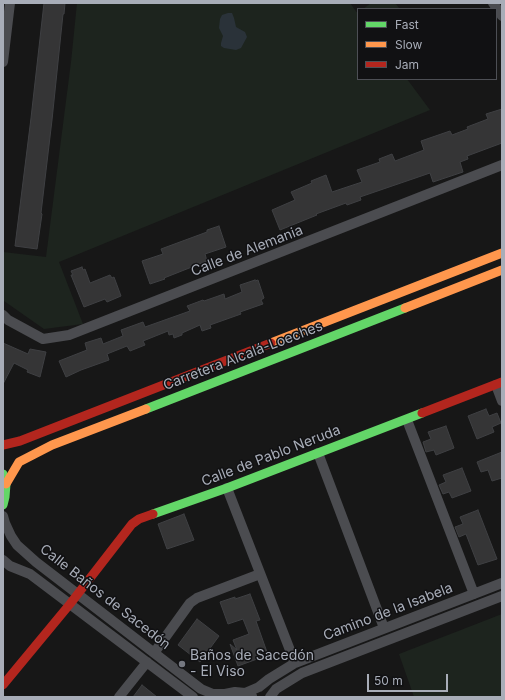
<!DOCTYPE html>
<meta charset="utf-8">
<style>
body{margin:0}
#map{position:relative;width:505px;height:700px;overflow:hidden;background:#171717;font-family:Inter,sans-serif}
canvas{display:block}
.frame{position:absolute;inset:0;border:4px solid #a8adb8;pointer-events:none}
.legend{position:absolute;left:357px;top:8px;width:140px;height:72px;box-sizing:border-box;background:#111113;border:1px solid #4d4f55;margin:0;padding:5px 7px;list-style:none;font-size:12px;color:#a8adb8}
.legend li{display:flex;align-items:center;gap:8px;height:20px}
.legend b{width:20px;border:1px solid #4d4f55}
.scale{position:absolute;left:367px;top:674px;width:81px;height:18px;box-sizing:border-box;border:2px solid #a8adb8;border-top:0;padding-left:5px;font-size:12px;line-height:14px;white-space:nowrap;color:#a8adb8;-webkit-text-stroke:3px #111113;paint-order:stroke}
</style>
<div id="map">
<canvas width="505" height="700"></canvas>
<div class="frame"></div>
<ul class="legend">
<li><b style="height:5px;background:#63d668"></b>Fast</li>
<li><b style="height:5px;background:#ff974d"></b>Slow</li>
<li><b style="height:5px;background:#b3261e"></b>Jam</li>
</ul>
<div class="scale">50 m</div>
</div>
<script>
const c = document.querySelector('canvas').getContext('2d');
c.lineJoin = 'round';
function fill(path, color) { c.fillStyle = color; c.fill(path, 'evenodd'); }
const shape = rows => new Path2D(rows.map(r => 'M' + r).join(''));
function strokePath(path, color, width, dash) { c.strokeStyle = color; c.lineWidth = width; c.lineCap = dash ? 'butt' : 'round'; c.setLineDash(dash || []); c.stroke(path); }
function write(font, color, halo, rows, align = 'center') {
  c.font = font + ' Inter,sans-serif'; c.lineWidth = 3; c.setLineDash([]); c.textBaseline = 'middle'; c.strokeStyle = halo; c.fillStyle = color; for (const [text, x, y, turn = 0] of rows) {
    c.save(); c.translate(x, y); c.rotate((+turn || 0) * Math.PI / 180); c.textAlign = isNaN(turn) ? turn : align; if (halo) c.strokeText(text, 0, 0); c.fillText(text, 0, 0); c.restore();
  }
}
fill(shape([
 [77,3,350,3,358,14,358,79,407,79,430,110,59,262,83,324,44,329,4,301,3,252,46,257,71,62],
 [371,3,395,3,400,9,363,9],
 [502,614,502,697,414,697,399,654]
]), '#1d241e');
fill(shape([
 [228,13,232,13,234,18,236,27,245,32,247,37,241,48,236,50,224,48,221,46,221,43,223,36,219,28,220,19,222,15]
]), '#2a3239');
const building = shape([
 [44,3,65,3,64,14,63,14,52,120,41,213,42,214,37,249,15,246,31,118,44,3],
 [502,109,502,143,467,156,468,159,460,162,463,172,433,182,430,173,360,197,361,200,347,205,346,203,316,214,317,215,280,230,272,210,295,200,291,192,312,183,311,181,326,175,332,192,362,182,357,170,380,162,379,159,392,154,395,161,424,150,421,141,450,131,452,135,468,129,467,127,488,119,486,114,502,109],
 [219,226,226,247,205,254,207,261,164,278,165,279,150,284,142,261,163,254,161,249,207,232,207,230,219,226],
 [82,267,83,270,85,269,90,283,110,275,112,278,114,277,121,296,107,302,105,299,84,307,71,275,73,275,71,271,82,267],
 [255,280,255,281,258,280,264,298,261,300,263,304,240,312,241,314,210,325,211,328,202,331,200,325,182,333,182,335,174,338,173,334,169,335,168,331,143,341,145,345,130,351,127,346,107,354,109,360,81,370,66,377,59,361,87,350,85,343,101,338,103,344,123,336,121,330,143,322,145,327,190,311,187,306,203,300,204,301,224,294,225,299,242,292,240,285,255,280],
 [3,343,28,354,30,349,46,352,40,377,27,372,28,370,14,363,3,384,3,343],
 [486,409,489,416,497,413,501,423,492,427,494,432,477,439,468,416,486,409],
 [446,426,454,448,436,455,434,450,426,452,423,442,431,439,428,432,446,426],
 [502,452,502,478,492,481,488,470,481,472,477,462,502,452],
 [462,468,471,491,452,498,449,492,443,494,439,485,446,482,443,475,462,468],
 [478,510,497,559,478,565,466,534,459,537,455,527,463,524,460,517,478,510],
 [184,514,194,540,167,549,158,524,184,514],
 [250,594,260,620,256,621,268,655,238,666,230,644,237,650,233,640,249,634,243,619,228,624,220,602,235,597,235,599,250,594],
 [197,619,219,636,200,662,178,645,197,619],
 [142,685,157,697,133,697,142,685]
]);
fill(building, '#353536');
strokePath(building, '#3f4043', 1);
strokePath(shape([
 [493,3,502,16],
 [3,62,10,3],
 [3,315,8,320,43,339,69,335,502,165],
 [496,385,502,401],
 [407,420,474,594],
 [318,453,384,628],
 [227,488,295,663],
 [3,516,5,523,11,536,17,545,36,562,201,689,213,694,225,694],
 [3,560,10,566,30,574,193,697],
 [154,653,190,603,197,598,260,574],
 [245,693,259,687,269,679,295,663,502,583],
 [119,697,147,662],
 [220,697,225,694,235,692,245,693,252,696],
 [270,697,276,689,302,673,502,596]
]), '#4b4c50', 10);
strokePath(shape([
 [146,409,405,308],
 [3,474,6,484,5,497,3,505],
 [153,514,227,488,422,413]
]), '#63d668', 9);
strokePath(shape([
 [405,308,502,270],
 [271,343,502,253],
 [6,484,19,462,52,445,146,409]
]), '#ff974d', 9);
strokePath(shape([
 [422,413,502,382],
 [3,445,20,441,271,343],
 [3,685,70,604,132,524,139,519,153,514]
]), '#b3261e', 9);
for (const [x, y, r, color] of [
 [182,664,4,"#757880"]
]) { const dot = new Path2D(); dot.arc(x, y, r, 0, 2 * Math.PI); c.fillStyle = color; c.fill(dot); strokePath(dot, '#111113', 1.5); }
write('14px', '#a8adb8', '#111113', [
 ["Calle de Alemania",247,251,-21],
 ["Carretera Alcalá-Loeches",243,356,-21],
 ["Calle de Pablo Neruda",271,456,-21],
 ["Calle Baños de Sacedón",105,597,38],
 ["Camino de la Isabela",388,612,-21]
]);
write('14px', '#a8adb8', '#111113', [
 ["Baños de Sacedón",190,656],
 ["- El Viso",190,672]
], 'left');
</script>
